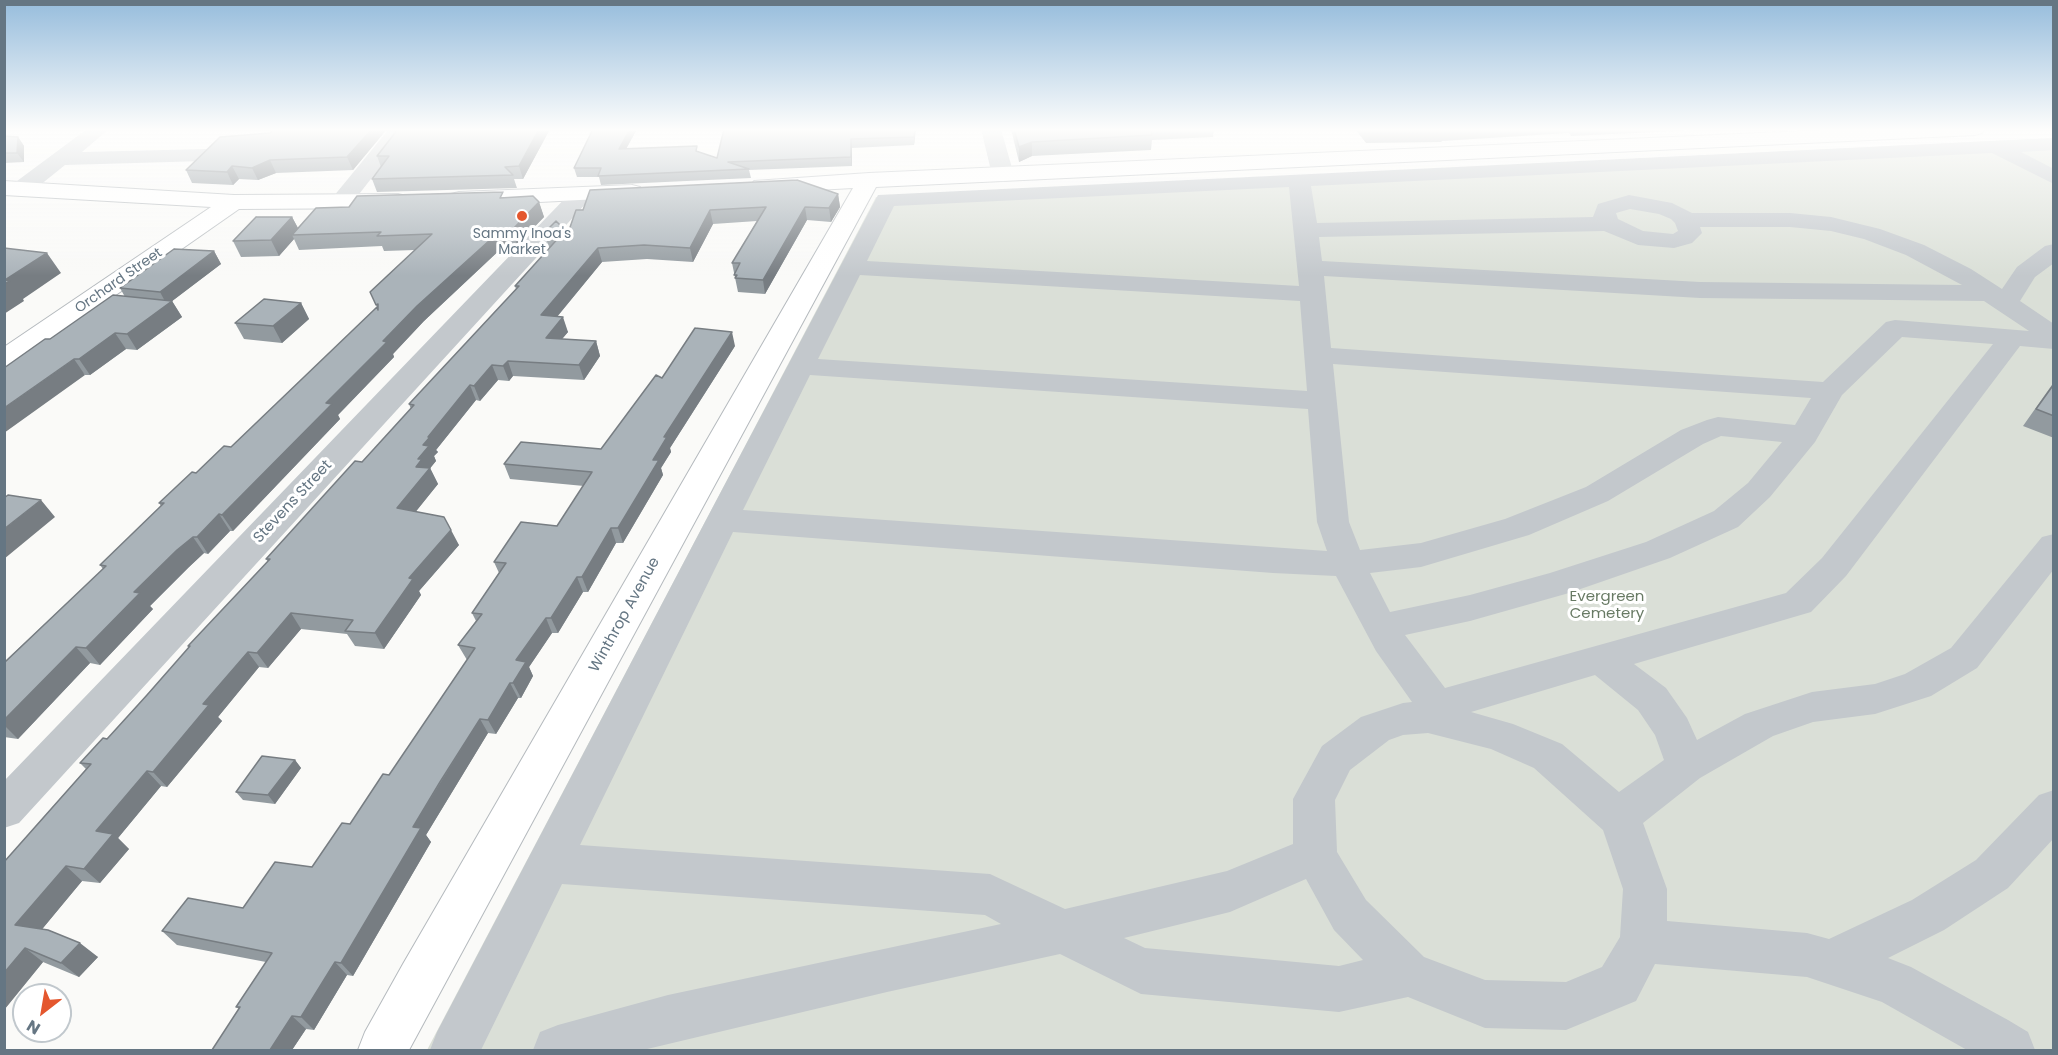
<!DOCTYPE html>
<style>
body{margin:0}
#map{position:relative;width:2058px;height:1055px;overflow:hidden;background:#fafaf8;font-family:Poppins,sans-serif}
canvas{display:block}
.frame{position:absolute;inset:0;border:6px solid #657683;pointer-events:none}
.north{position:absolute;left:12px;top:983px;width:60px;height:60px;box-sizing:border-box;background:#fff;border:2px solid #c1c8cd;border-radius:50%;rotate:211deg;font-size:16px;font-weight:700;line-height:24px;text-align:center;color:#657683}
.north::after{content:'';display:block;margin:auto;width:21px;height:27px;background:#e4572e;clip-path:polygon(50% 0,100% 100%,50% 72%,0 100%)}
</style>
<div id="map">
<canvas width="2058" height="1055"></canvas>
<div class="frame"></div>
<div class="north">N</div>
</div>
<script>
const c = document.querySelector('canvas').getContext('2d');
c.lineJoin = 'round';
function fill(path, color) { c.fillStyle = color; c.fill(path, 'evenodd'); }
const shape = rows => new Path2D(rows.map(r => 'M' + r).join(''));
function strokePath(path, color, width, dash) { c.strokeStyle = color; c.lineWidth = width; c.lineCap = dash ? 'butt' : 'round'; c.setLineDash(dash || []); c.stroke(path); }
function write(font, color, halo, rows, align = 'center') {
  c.font = font + ' Poppins,sans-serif'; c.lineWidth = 6; c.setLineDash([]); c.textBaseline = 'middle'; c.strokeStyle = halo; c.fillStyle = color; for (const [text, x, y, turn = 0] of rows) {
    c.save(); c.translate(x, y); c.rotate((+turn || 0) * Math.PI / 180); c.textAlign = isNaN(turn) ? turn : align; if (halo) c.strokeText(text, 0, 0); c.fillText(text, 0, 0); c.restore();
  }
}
fill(shape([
 [2053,138,2053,1050,427,1050,876,197]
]), '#dadfd7');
const major = shape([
 [1850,129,1985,129,1982,133,1975,135,876,187,409,1050,358,1050,365,1032,403,964,853,188,762,193,754,191,751,186,754,181,869,173,1850,129],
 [4,181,234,195,398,194,406,196,409,201,406,206,398,208,239,209,14,366,4,368,4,347,211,207,4,195,4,181],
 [632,185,640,187,643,192,640,197,459,206,451,204,448,199,451,194,459,192,632,185]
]);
strokePath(major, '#b5babe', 2);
fill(shape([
 [87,129,109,129,82,152,205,149,212,151,216,155,212,159,205,161,65,165,29,194,21,196,13,194,10,189,13,184,87,129],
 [389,129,410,129,349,207,341,209,333,207,330,202,333,197,389,129],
 [981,129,1001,129,1014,175,1011,180,1003,182,995,180,992,175,981,129],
 [2054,138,2054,150,2021,152,2054,169,2054,184,1992,153,1311,186,1317,223,1593,217,1598,204,1629,195,1672,203,1692,213,1790,213,1831,217,1880,229,1924,245,1971,269,2002,289,2017,267,2045,246,2054,244,2054,263,2035,277,2020,301,2054,324,2054,349,2020,346,1846,576,1811,612,1634,664,1666,688,1687,718,1697,740,1745,714,1812,692,1875,684,1905,674,1951,648,2042,537,2054,534,2054,569,1977,668,1931,696,1875,714,1813,722,1773,736,1700,778,1643,823,1667,889,1667,921,1807,933,1829,939,1912,900,1976,860,2039,795,2054,790,2054,838,2008,888,1944,930,1888,958,1911,967,2008,1020,2028,1032,2035,1050,1967,1050,1882,1002,1807,977,1655,964,1636,1001,1566,1030,1485,1028,1408,997,1339,1012,1141,994,1060,954,887,992,643,1050,533,1050,540,1032,558,1025,668,995,1001,924,985,915,562,884,481,1050,430,1050,437,1032,706,520,878,195,2054,138],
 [1289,187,1299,286,867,261,894,206,1289,187],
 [1630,209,1659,214,1671,219,1675,223,1678,231,1673,234,1643,231,1618,219,1616,213,1630,209],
 [1700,227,1790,227,1831,231,1864,239,1906,255,1962,285,1700,282,1322,261,1319,237,1604,231,1638,245,1674,248,1692,243,1702,233,1700,227],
 [860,275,1300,301,1307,391,818,359,860,275],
 [1324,276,1700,298,1984,301,2029,331,1895,320,1886,322,1823,382,1331,348,1324,276],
 [1902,337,1993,344,1822,558,1786,593,1445,688,1405,635,1470,621,1569,593,1670,558,1738,527,1770,497,1815,442,1842,395,1902,337],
 [1333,364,1811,398,1795,425,1718,417,1707,420,1681,430,1586,487,1505,519,1421,543,1360,550,1349,522,1333,364],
 [810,375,1308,409,1317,522,1327,551,743,510,810,375],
 [1721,436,1782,442,1748,483,1714,511,1646,542,1550,573,1470,595,1390,612,1370,573,1421,567,1529,535,1608,501,1703,444,1721,436],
 [733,532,1273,573,1336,576,1376,651,1412,702,1403,703,1361,717,1322,746,1293,799,1293,844,1227,871,1065,909,990,874,580,845,733,532],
 [1595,675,1638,710,1655,735,1664,760,1619,792,1562,744,1513,724,1471,712,1595,675],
 [1428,733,1491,749,1534,768,1603,830,1623,889,1620,937,1602,967,1566,982,1485,980,1424,957,1366,900,1337,852,1335,800,1350,770,1389,740,1403,735,1428,733],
 [1306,879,1334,930,1363,960,1339,966,1145,948,1124,938,1230,912,1306,879],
 [581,188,589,190,592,195,589,200,19,823,4,828,4,781,573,190,581,188]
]), '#c3c8cc');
fill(major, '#fff');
fill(shape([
 [275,129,387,129,353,170,276,173,258,180,239,179,233,185,192,183,186,170,270,133],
 [398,129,550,129,523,179,514,179,517,188,377,192,372,179,381,167,377,156],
 [593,129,637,129,626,149,698,152,717,158,724,129,916,129,914,145,852,148,852,166,749,170,751,178,601,185,599,177,577,177,574,168],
 [1011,129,1214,129,1213,137,1152,140,1151,150,1032,156,1019,162],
 [1355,129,1719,129,1571,136,1569,133,1442,141,1441,142,1366,143],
 [4,136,18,137,24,146,24,162,4,163],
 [838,194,840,207,831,222,807,220,765,294,738,292,732,263,757,221,713,224,693,262,647,259,602,262,557,317,568,332,562,339,596,341,600,356,584,380,513,376,509,381,498,380,480,401,476,400,436,450,438,452,434,456,436,461,430,468,438,484,415,512,459,545,419,591,421,595,384,649,355,646,347,634,301,629,268,668,259,667,218,717,222,721,167,787,161,786,118,838,129,849,100,883,82,881,42,929,98,957,79,977,43,962,4,1010,4,862,86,769,80,763,107,739,147,695,189,648,188,646,268,562,266,559,362,462,411,409,409,404,516,289,515,286,550,247,549,247,544,233,568,233,576,210],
 [505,197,539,202,544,217,517,245,506,244,424,321,393,354,394,357,338,415,340,419,233,531,230,531,208,554,204,553,189,567,150,606,153,609,100,665,90,663,18,739,4,737,4,662,103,569,100,565,161,506,159,503,196,473,231,447,377,307,370,292,415,250,384,251,382,246,299,250,294,239,279,256,241,257,233,241,292,217,298,228,349,207],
 [214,251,221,264,172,301,182,317,137,350,126,349,90,375,85,375,50,339,125,297,120,288],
 [301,303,309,319,282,343,244,339,235,323],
 [735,346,670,448,671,452,661,468,663,475,623,543,616,543,588,592,583,592,558,633,552,633,529,667,533,676,521,698,518,698,496,734,488,733,426,835,431,842,353,976,347,975,314,1030,306,1029,292,1050,212,1050,239,1009,236,1007,266,962,177,945,162,931,243,908,312,867,350,824,389,775,467,660,458,645,476,621,472,613,499,573,494,562,557,526,584,486,510,479,504,464,601,449,662,378],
 [2054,382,2054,438,2023,426],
 [295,760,301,768,275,804,243,800,236,792]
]), '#929a9f');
fill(shape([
 [372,129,387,129,353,170,347,157],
 [539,129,550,129,523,179,519,166],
 [630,129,637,129,621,158,619,149],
 [915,129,916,129,914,145,914,137],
 [18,137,24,146,24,162,17,153],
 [851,139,852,148,852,166,851,157],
 [1032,142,1032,156,1019,162,1019,147],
 [270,160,276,173,258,180,252,168],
 [232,166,239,179,233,185,227,172],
 [838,194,840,207,831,222,829,208],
 [539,202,544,217,517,245,512,230],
 [805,207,807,220,765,294,763,280],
 [710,210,713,224,693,262,690,248],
 [292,217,300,232,292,235,294,239,279,256,271,240],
 [501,230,506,244,424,321,393,354,394,357,338,415,340,419,233,531,222,515,383,341,417,306],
 [598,248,602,262,546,330,541,315],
 [214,251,221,264,167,305,160,292],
 [47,253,61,273,23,299,24,301,4,314,5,280],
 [172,301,182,317,137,350,127,334],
 [301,303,309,319,282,343,273,326],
 [563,317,568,332,551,352,546,338],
 [732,332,735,346,670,448,671,452,661,468,663,475,623,543,618,528,664,437],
 [115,333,126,349,90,375,79,359],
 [596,341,600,356,584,380,579,365],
 [74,359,85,375,4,433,4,408],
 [508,361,513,376,509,381,503,366],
 [492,365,498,380,480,401,474,386],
 [470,385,476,400,436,450,438,452,434,456,436,461,428,471,430,468,438,484,406,524,397,508,416,467,418,459,423,445,428,437],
 [41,500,55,517,4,559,4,529],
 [219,514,230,531,208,554,197,537],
 [611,528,616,543,588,592,582,577],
 [451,530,459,545,419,591,421,595,384,649,375,633,409,578],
 [193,537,204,553,189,567,150,606,153,609,100,665,86,648,134,592,177,550],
 [577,577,583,592,558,633,551,618],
 [291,613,301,629,268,668,257,653],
 [546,618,552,633,529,667,533,676,521,698,513,683,516,660],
 [76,647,90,663,18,739,4,725,4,720],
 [248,652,259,667,218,717,222,721,167,787,153,772,203,704],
 [510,683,518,698,496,734,488,720],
 [480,719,488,733,426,835,431,842,353,976,341,963,413,827],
 [295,760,301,768,275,804,268,795],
 [147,771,161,786,118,838,129,849,100,883,84,869,96,831],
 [66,866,82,881,34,939,15,925],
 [80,943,98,957,79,977,61,963],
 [25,948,43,962,4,1010,4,973],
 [335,962,347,975,314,1030,301,1017],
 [292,1016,306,1029,292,1050,270,1050]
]), '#777d82');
const building = shape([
 [275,129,372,129,347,157,270,160,252,168,232,166,227,172,186,170,220,137,270,133,275,129],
 [398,129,539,129,519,166,505,167,513,175,372,179,389,156,377,156,398,129],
 [593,129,630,129,619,149,697,146,696,151,717,158,724,129,915,129,914,137,851,139,851,157,728,162,749,169,598,176,601,168,574,168,593,129],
 [1014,129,1150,129,1152,135,1032,142,1019,147,1014,129],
 [4,136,18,137,17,153,4,153,4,136],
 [797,180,838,194,829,208,805,207,763,280,735,278,737,275,734,275,740,263,732,263,766,207,710,210,690,248,644,245,598,248,541,315,563,317,546,338,596,341,579,365,508,361,503,366,492,365,474,386,470,385,428,437,430,437,423,445,429,446,418,459,422,459,416,467,430,468,397,508,444,517,451,530,409,578,413,579,375,633,345,631,353,620,291,613,257,653,248,652,203,704,209,705,153,772,147,771,96,831,113,834,84,869,66,866,15,925,48,930,80,943,61,963,25,948,4,973,4,862,91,764,80,763,103,738,107,739,147,695,190,646,188,646,270,559,266,559,355,461,362,462,414,405,409,404,519,286,515,286,562,234,544,233,556,221,568,233,576,210,583,210,590,190,797,180],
 [503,192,500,198,533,196,539,202,512,230,501,230,417,306,383,341,387,342,326,403,332,404,222,515,219,514,197,537,193,537,177,550,134,592,140,593,86,648,76,647,4,720,4,663,106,566,100,565,164,503,159,503,192,472,196,473,224,446,231,447,377,307,378,310,378,304,376,305,370,292,432,234,377,236,381,232,292,235,316,208,349,207,357,196,503,192],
 [256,217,292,217,271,240,233,241,256,217],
 [4,248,47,253,5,280,10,281,4,284,4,248],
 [174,249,214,251,160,292,120,288,174,249],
 [113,295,172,301,127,334,115,333,79,359,74,359,4,408,4,368,45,339,50,339,113,295],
 [264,299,301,303,273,326,235,323,264,299],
 [695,328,732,332,664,437,667,437,653,460,659,460,618,528,611,528,582,577,577,577,551,618,546,618,516,660,526,662,513,683,510,683,488,720,480,719,440,782,413,827,421,828,341,963,335,962,301,1017,292,1016,270,1050,212,1050,240,1007,236,1007,272,953,162,931,188,898,243,908,275,862,312,867,342,823,350,824,383,774,389,775,475,648,458,645,482,614,472,613,506,563,494,562,521,522,557,526,592,472,504,464,521,442,601,449,656,375,662,378,695,328],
 [2054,384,2054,416,2036,409,2054,384],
 [8,495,41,500,4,529,4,498,8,495],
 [262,756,295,760,268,795,236,792,262,756]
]);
fill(building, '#aab3b9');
strokePath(building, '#777d82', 1.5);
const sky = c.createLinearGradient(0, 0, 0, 276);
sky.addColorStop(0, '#96bcdc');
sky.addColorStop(0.47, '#fdfdfc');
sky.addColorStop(1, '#fdfdfc00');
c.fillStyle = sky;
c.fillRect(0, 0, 2058, 276);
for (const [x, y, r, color] of [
 [522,216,6,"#e4572e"]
]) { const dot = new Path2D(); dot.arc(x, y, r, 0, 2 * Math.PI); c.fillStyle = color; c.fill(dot); strokePath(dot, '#fff', 2); }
write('14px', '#657683', '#fff', [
 ["Sammy Inoa's",522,234],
 ["Market",522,250]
]);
write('14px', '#657683', '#fff', [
 ["Orchard Street",119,281,-35]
]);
write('15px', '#657683', '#fff', [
 ["Stevens Street",293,502,-47],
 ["Winthrop Avenue",625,615,-61]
]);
write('15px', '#687a64', '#fff', [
 ["Evergreen",1607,597],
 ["Cemetery",1607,614]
]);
</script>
